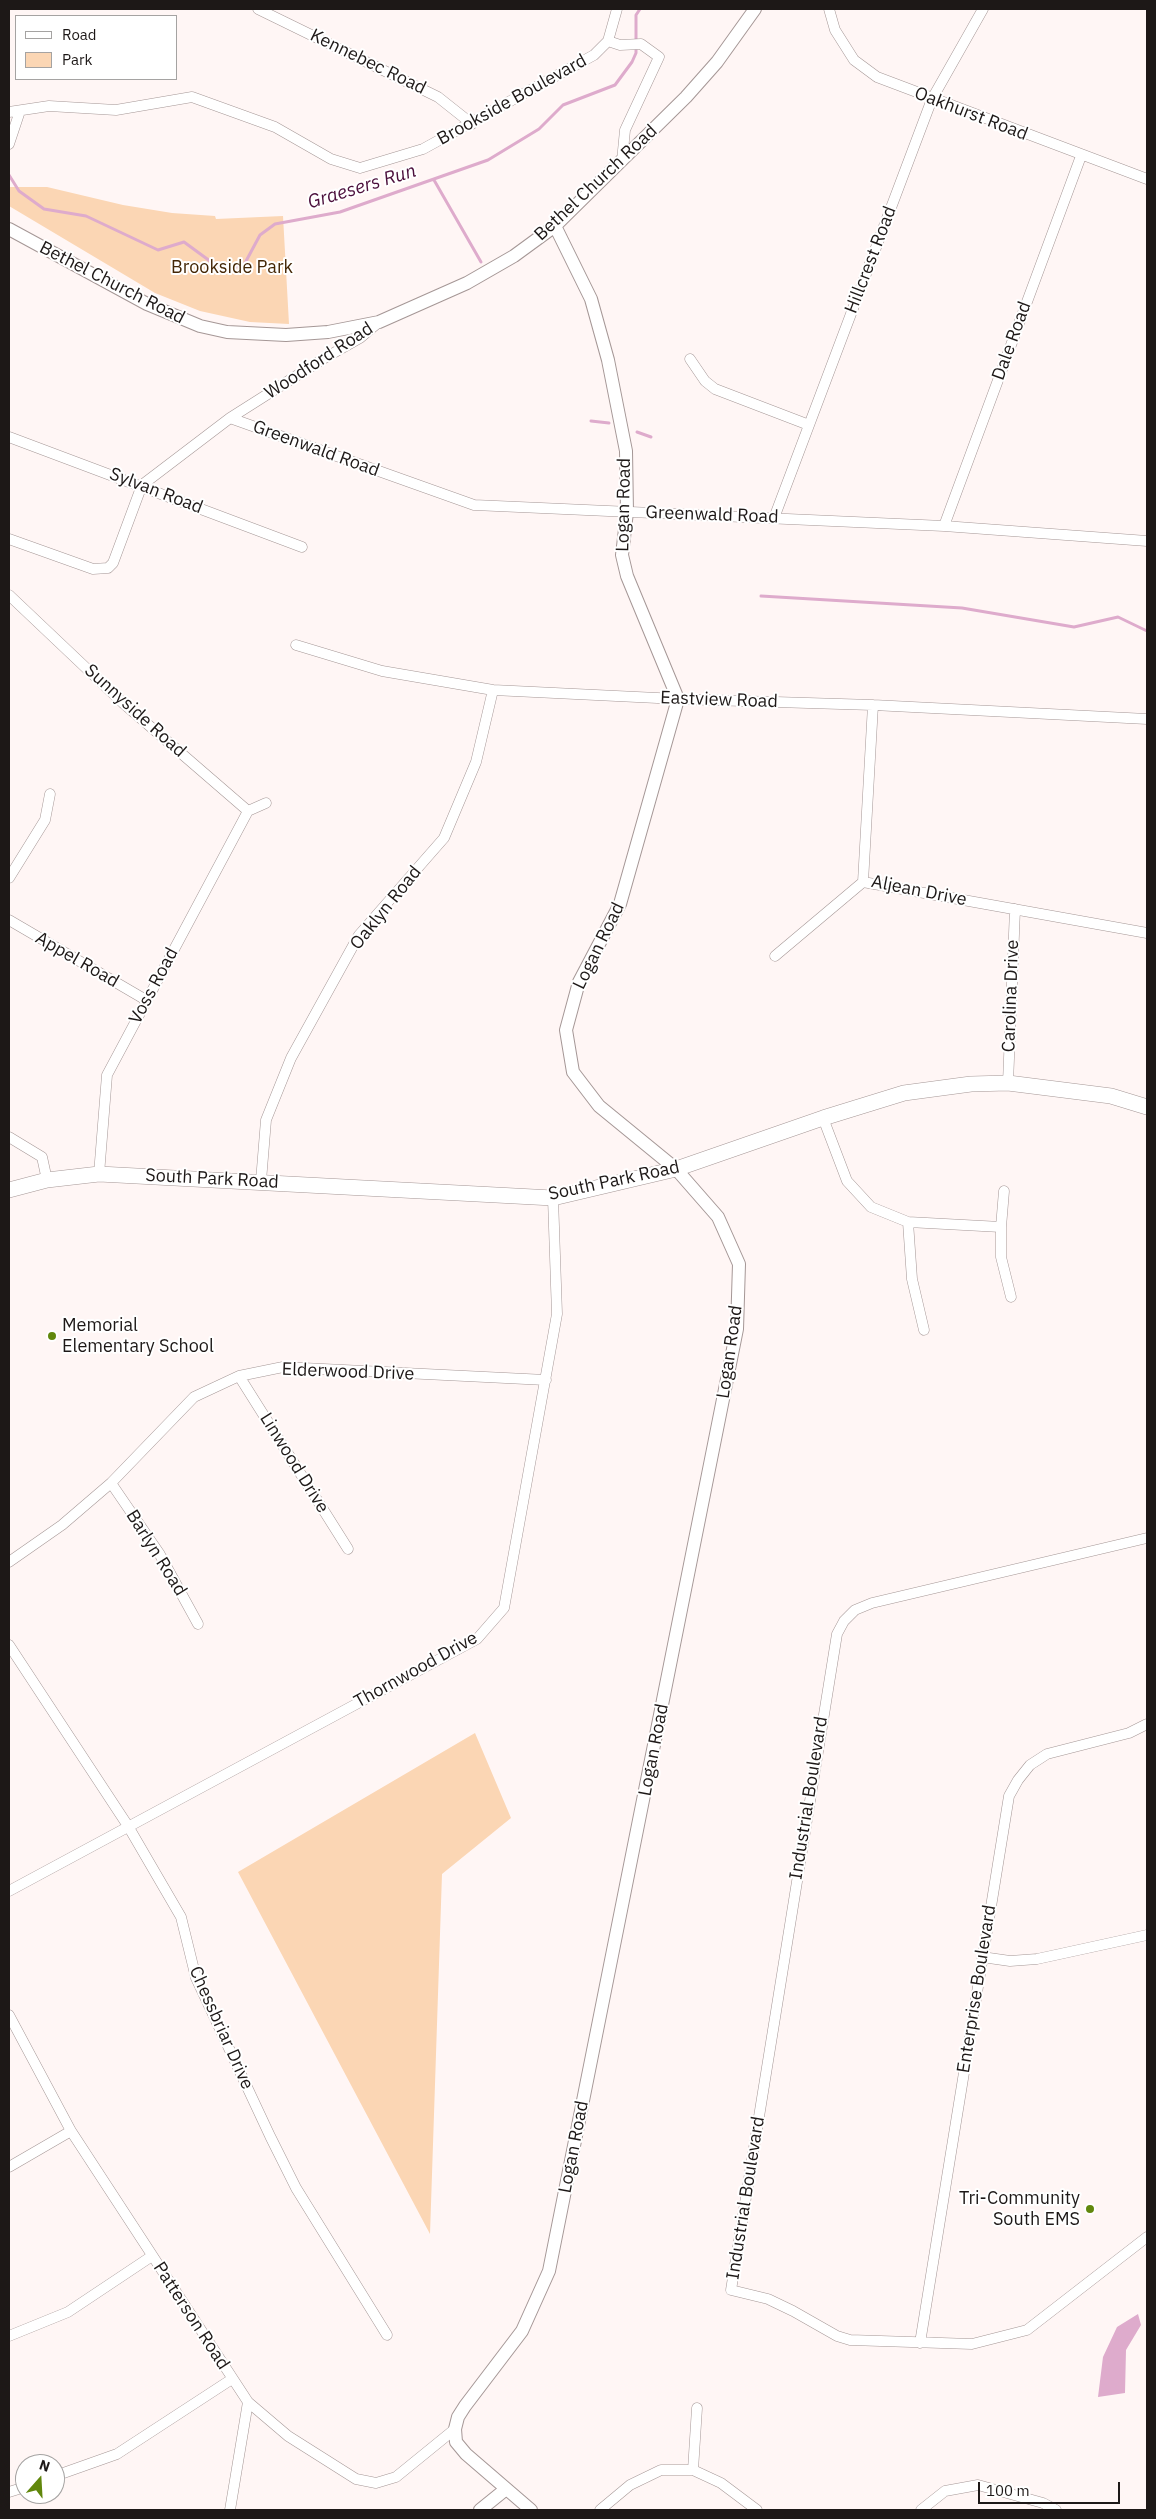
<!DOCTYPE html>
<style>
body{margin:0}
#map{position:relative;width:1156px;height:2519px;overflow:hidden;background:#fff6f5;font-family:"IBM Plex Sans",sans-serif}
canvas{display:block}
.frame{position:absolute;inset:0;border:10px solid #1d1817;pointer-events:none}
.legend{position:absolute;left:15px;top:15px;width:162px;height:65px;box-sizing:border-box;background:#fff;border:1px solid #a5a3a2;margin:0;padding:6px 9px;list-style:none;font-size:15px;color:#1d1817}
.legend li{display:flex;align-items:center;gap:10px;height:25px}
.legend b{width:25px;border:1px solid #a5a3a2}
.north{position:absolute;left:15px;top:2454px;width:50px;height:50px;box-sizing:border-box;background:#fff;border:1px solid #a5a3a2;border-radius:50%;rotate:19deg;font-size:14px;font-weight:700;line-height:20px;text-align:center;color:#1d1817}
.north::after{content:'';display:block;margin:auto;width:18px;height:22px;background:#61870c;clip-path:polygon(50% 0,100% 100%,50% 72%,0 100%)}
.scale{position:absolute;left:978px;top:2482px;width:142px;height:22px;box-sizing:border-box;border:2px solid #1d1817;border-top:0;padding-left:6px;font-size:15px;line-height:18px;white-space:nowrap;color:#1d1817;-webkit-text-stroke:4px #fff;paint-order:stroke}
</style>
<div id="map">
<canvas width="1156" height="2519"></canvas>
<div class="frame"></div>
<ul class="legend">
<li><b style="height:6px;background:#fff"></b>Road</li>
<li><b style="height:14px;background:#fbd6b4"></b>Park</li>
</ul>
<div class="north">N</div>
<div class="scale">100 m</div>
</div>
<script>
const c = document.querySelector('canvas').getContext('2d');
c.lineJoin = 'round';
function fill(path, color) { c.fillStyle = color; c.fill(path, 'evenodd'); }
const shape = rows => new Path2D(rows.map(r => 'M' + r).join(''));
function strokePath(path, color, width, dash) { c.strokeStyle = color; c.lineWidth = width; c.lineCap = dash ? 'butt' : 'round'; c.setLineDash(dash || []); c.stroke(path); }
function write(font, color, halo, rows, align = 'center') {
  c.font = font + ' "IBM Plex Sans",sans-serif'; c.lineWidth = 4; c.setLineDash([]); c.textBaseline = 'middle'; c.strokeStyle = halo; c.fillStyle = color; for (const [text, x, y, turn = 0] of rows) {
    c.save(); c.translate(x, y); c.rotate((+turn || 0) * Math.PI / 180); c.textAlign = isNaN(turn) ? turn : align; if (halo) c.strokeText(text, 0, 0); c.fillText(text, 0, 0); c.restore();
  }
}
fill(shape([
 [9,187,47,187,123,205,172,213,215,216,216,219,283,216,289,324,250,322,200,311,155,293,9,206],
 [475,1733,511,1818,442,1874,430,2234,238,1872]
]), '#fbd6b4');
fill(shape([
 [1138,2314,1141,2325,1126,2350,1125,2393,1098,2397,1103,2357,1117,2327]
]), '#deabcc');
strokePath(shape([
 [9,175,19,191,44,209,86,216,158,250,184,242,214,264,215,271,228,271,245,263,260,235,275,224,340,212,488,160,539,129,563,105,615,85,632,62,636,53,636,15,640,9],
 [434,180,481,262],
 [591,421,609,423],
 [637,432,651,437],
 [761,596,962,608,1074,627,1118,617,1147,631]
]), '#deabcc', 3);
const minor = shape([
 [258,9,438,97,472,124],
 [829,9,835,30,854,60,877,77,1147,179],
 [608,41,617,9],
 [9,112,49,106,116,110,192,97,275,127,331,159,360,168,423,149,594,55,608,41,620,45,641,44,659,57,625,130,622,161],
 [9,144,20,111],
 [690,359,705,381,715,389,809,425],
 [230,418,474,505,944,526,1147,541],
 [9,437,302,547],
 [774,518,932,99,983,9],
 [944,526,1081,156],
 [9,539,93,569,108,568,113,563,142,485,230,418,323,359,360,338,379,322],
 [9,595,123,703,248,811],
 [296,645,382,671,493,690,678,699,873,705,1147,719],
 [873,705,863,882,1147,933],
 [248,811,266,803],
 [9,878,45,820,50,794],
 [9,920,146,1000],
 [775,956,863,882],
 [1008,1083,1015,909],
 [823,1118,847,1181,871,1207,908,1222,1001,1227],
 [9,1137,42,1157,47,1180],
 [99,1174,107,1075,248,811],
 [261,1181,266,1120,291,1058,359,935,444,838,476,762,493,690],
 [1004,1191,1001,1227,1001,1257,1011,1297],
 [908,1222,912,1279,924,1330],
 [239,1376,348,1549],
 [111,1483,159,1553,198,1624],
 [1147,1538,872,1603,855,1610,844,1621,837,1634,731,2290,768,2299,793,2311,837,2336,850,2340,972,2344,1027,2330,1147,2237],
 [9,1562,62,1525,111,1483,194,1397,239,1376,283,1367,546,1380],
 [9,1645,128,1826,181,1917,196,1978,270,2136,296,2188,387,2335],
 [9,1891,477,1639,504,1608,557,1314,553,1198],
 [982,1957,1010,1961,1037,1959,1147,1935],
 [9,2015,71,2131,248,2402,288,2436,356,2479,376,2483,396,2477,455,2429],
 [9,2167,71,2131],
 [9,2336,68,2312,152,2256],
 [920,2343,1009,1796,1018,1780,1030,1765,1047,1754,1129,1733,1147,1724],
 [693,2470,697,2408],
 [55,2476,117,2454,232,2379],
 [9,2492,25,2487],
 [230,2510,248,2402],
 [600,2510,630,2485,661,2470,693,2470,721,2483,757,2510],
 [921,2510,945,2491,978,2485,1043,2503,1056,2510]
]);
const tertiary = shape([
 [9,229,147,304,200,326,227,332,286,335,328,332,379,322,467,283,514,256,555,226,686,97,717,62,755,9],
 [480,2510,506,2489],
 [531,2510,466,2454,456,2442,455,2429,458,2417,465,2406,522,2331,549,2271,737,1329,739,1264,718,1217,676,1169,599,1106,573,1072,566,1030,579,982,620,904,678,699,627,576,622,555,627,512,626,451,608,360,591,299,555,226]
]);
const secondary = shape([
 [9,1190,47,1180,99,1174,553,1198,676,1169,823,1118,904,1093,971,1084,1008,1083,1111,1096,1147,1107]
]);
strokePath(minor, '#a59796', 11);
strokePath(tertiary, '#a59796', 14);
strokePath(secondary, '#a59796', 16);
strokePath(minor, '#fff', 10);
strokePath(tertiary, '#fff', 12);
strokePath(secondary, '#fff', 15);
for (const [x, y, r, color] of [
 [52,1336,5,"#61870c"],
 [1090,2209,5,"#61870c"]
]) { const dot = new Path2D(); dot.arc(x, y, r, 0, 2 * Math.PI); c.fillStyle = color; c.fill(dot); strokePath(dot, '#fff', 2); }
write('18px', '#1d1817', '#fff', [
 ["Kennebec Road",368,62,26],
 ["Brookside Boulevard",512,100,-29],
 ["Oakhurst Road",971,114,21],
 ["Bethel Church Road",596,183,-43],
 ["Hillcrest Road",871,260,-69],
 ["Bethel Church Road",112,283,27],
 ["Dale Road",1012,341,-70],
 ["Woodford Road",319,361,-33],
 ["Greenwald Road",316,449,20],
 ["Sylvan Road",156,491,21],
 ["Logan Road",624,505,-89],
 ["Greenwald Road",712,515,2],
 ["Eastview Road",719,700,2],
 ["Sunnyside Road",135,711,42],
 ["Aljean Drive",919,891,11],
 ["Oaklyn Road",386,908,-51],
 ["Logan Road",599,946,-64],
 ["Appel Road",77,960,30],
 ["Voss Road",154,986,-62],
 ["Carolina Drive",1011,996,-88],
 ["South Park Road",212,1179,3],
 ["South Park Road",614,1181,-12],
 ["Logan Road",730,1352,-82],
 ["Elderwood Drive",348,1372,2],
 ["Linwood Drive",294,1463,58],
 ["Barlyn Road",156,1553,58],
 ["Thornwood Drive",416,1670,-29],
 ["Logan Road",654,1750,-79],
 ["Industrial Boulevard",809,1798,-81],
 ["Enterprise Boulevard",977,1989,-81],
 ["Chessbriar Drive",221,2028,66],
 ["Logan Road",574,2147,-79],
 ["Industrial Boulevard",746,2198,-81],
 ["Patterson Road",191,2316,57]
]);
write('18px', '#442706', '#fff', [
 ["Brookside Park",232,268]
]);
write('18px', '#1d1817', '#fff', [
 ["Memorial",62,1326],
 ["Elementary School",62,1347],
 ["Tri-Community",1080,2199,"right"],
 ["South EMS",1080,2220,"right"]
], 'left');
write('italic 19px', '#4b0f3c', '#fff', [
 ["Graesers Run",362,187,-17]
]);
</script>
